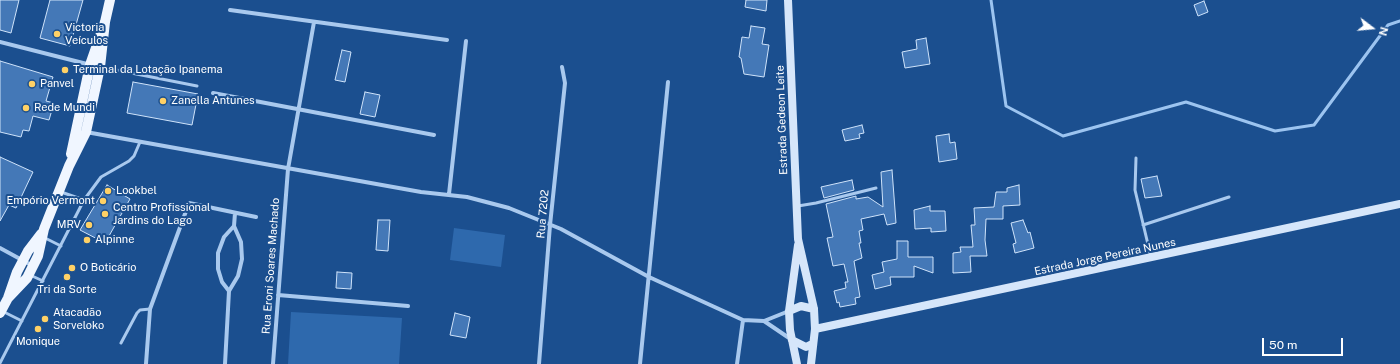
<!DOCTYPE html>
<meta charset="utf-8">
<style>
body{margin:0}
#map{position:relative;width:1400px;height:364px;overflow:hidden;background:#1b4f8f;font-family:"Public Sans",sans-serif}
canvas{display:block}
.north{position:absolute;left:1352px;top:8px;width:40px;height:40px;-webkit-text-stroke:3px #1b4f8f;paint-order:stroke;rotate:106deg;font-size:11px;font-weight:700;line-height:16px;text-align:center;color:#fff}
.north::after{content:'';display:block;margin:auto;width:14px;height:18px;background:#fff;clip-path:polygon(50% 0,100% 100%,50% 72%,0 100%)}
.scale{position:absolute;left:1262px;top:338px;width:81px;height:18px;box-sizing:border-box;border:2px solid #fff;border-top:0;padding-left:5px;font-size:12px;line-height:14px;white-space:nowrap;color:#fff;-webkit-text-stroke:3px #1b4f8f;paint-order:stroke}
</style>
<div id="map">
<canvas width="1400" height="364"></canvas>
<div class="north">N</div>
<div class="scale">50 m</div>
</div>
<script>
const c = document.querySelector('canvas').getContext('2d');
c.lineJoin = 'round';
function fill(path, color) { c.fillStyle = color; c.fill(path, 'evenodd'); }
const shape = rows => new Path2D(rows.map(r => 'M' + r).join(''));
function strokePath(path, color, width, dash) { c.strokeStyle = color; c.lineWidth = width; c.lineCap = dash ? 'butt' : 'round'; c.setLineDash(dash || []); c.stroke(path); }
function write(font, color, halo, rows, align = 'center') {
  c.font = font + ' "Public Sans",sans-serif'; c.lineWidth = 4; c.setLineDash([]); c.textBaseline = 'middle'; c.strokeStyle = halo; c.fillStyle = color; for (const [text, x, y, turn = 0] of rows) {
    c.save(); c.translate(x, y); c.rotate((+turn || 0) * Math.PI / 180); c.textAlign = isNaN(turn) ? turn : align; if (halo) c.strokeText(text, 0, 0); c.fillText(text, 0, 0); c.restore();
  }
}
fill(shape([
 [454,228,505,235,501,267,450,260],
 [291,312,402,318,399,364,288,364]
]), '#2e69ad');
strokePath(shape([
 [991,0,1006,106,1063,136,1186,102,1275,131,1314,125,1388,25,1400,21]
]), '#9cc4f0', 3);
const building = shape([
 [0,0,19,0,11,33,0,30,0,0],
 [50,0,83,0,70,46,40,38,50,0],
 [746,0,767,0,766,11,745,7,746,0],
 [1204,1,1208,12,1198,16,1194,5,1204,1],
 [751,26,765,28,762,44,769,45,764,77,744,74,741,58,739,57,742,37,749,38,751,26],
 [926,38,930,64,905,68,902,52,917,49,916,40,926,38],
 [342,50,351,52,345,82,335,80,342,50],
 [0,61,53,77,46,101,54,103,49,120,33,116,29,131,23,130,21,137,0,132,0,61],
 [133,82,198,94,192,125,127,113,133,82],
 [365,92,380,95,375,117,360,114,365,92],
 [862,125,864,133,859,134,860,138,845,141,842,130,862,125],
 [949,134,950,143,955,142,957,159,939,162,936,136,949,134],
 [0,157,33,172,16,208,9,205,0,221,0,157],
 [892,170,896,223,887,225,884,214,861,219,863,230,859,231,861,243,859,243,862,258,854,261,860,297,855,298,856,304,840,307,839,302,837,303,834,291,846,288,845,282,848,282,844,264,833,266,827,238,833,237,826,204,856,196,856,199,868,197,883,207,881,172,892,170],
 [1157,176,1162,196,1145,198,1141,179,1157,176],
 [852,180,854,190,824,198,821,187,852,180],
 [107,185,130,199,105,243,80,230,107,185],
 [1019,185,1020,205,1003,206,1003,219,986,219,985,240,987,256,970,256,971,272,953,273,953,253,961,252,960,247,973,247,971,225,975,225,974,208,994,207,996,192,1007,192,1007,188,1019,185],
 [930,206,930,211,945,211,946,231,931,232,931,228,915,229,914,210,930,206],
 [378,220,390,220,388,251,376,250,378,220],
 [1023,220,1028,233,1030,232,1034,248,1015,253,1013,244,1016,243,1011,223,1023,220],
 [897,241,908,241,908,257,933,257,933,273,914,266,914,277,890,277,891,285,875,289,872,275,884,272,882,262,897,259,897,241],
 [337,272,352,273,351,289,336,288,337,272],
 [455,313,470,317,466,338,450,335,455,313]
]);
fill(building, '#4478b7');
strokePath(building, '#cfe3fa', 1);
strokePath(shape([
 [101,67,197,86],
 [1136,158,1135,190,1151,257],
 [61,192,84,200],
 [798,206,816,203,876,188],
 [1143,225,1229,197],
 [45,238,61,246],
 [30,275,43,281],
 [4,312,22,321],
 [121,343,137,313,140,310,150,309],
 [0,363,84,200,101,177,129,161,134,156,140,142]
]), '#a9c9ee', 3);
strokePath(shape([
 [230,10,447,40],
 [0,42,91,65],
 [213,93,434,135],
 [86,132,421,192,467,197,509,208,561,229,649,277,743,320,764,321,789,311],
 [449,194,466,41],
 [0,248,33,266],
 [229,291,222,282,218,269,218,253,224,237,234,226],
 [278,295,408,306],
 [764,321,792,340],
 [146,364,150,309,189,203,256,217],
 [225,364,229,291,238,276,242,259,241,242,234,226,235,213],
 [273,364,288,169,314,22],
 [539,364,550,225,565,83,562,67],
 [640,364,668,82],
 [737,364,743,320]
]), '#a9c9ee', 4);
strokePath(shape([
 [788,0,798,239,814,309,815,329,811,364],
 [789,311,801,306,814,309],
 [815,329,1400,204],
 [792,340,806,347,812,344],
 [797,364,790,330,789,311,798,245]
]), '#d6e6fa', 8);
strokePath(shape([
 [71,154,90,65,105,22,110,0],
 [8,298,27,278,38,256,44,229,69,166,86,132,100,67,105,22],
 [0,313,8,298,17,272,28,251,41,234]
]), '#f0f6ff', 10);
for (const [x, y, r, color] of [
 [57,34,4,"#ffd166"],
 [65,70,4,"#ffd166"],
 [32,84,4,"#ffd166"],
 [163,101,4,"#ffd166"],
 [26,108,4,"#ffd166"],
 [108,191,4,"#ffd166"],
 [103,201,4,"#ffd166"],
 [105,214,4,"#ffd166"],
 [89,225,4,"#ffd166"],
 [87,240,4,"#ffd166"],
 [72,268,4,"#ffd166"],
 [67,277,4,"#ffd166"],
 [45,319,4,"#ffd166"],
 [38,329,4,"#ffd166"]
]) { const dot = new Path2D(); dot.arc(x, y, r, 0, 2 * Math.PI); c.fillStyle = color; c.fill(dot); strokePath(dot, '#1b4f8f', 1.5); }
write('11px', '#fff', '#1b4f8f', [
 ["Victoria",65,28],
 ["Veículos",65,41],
 ["Terminal da Lotação Ipanema",73,70],
 ["Panvel",40,84],
 ["Zanella Antunes",171,101],
 ["Rede Mundi",34,108],
 ["Lookbel",116,191],
 ["Empório Vermont",95,201,"right"],
 ["Centro Profissional",113,208],
 ["Jardins do Lago",113,221],
 ["MRV",81,225,"right"],
 ["Alpinne",95,240],
 ["O Boticário",80,268],
 ["Tri da Sorte",67,290,"center"],
 ["Atacadão",53,313],
 ["Sorveloko",53,326],
 ["Monique",38,342,"center"]
], 'left');
write('11px', '#fff', '#1b4f8f', [
 ["Estrada Gedeon Leite",782,120,-92],
 ["Rua 7202",543,214,-85],
 ["Estrada Jorge Pereira Nunes",1105,257,-12],
 ["Rua Eroni Soares Machado",271,266,-86]
]);
</script>
